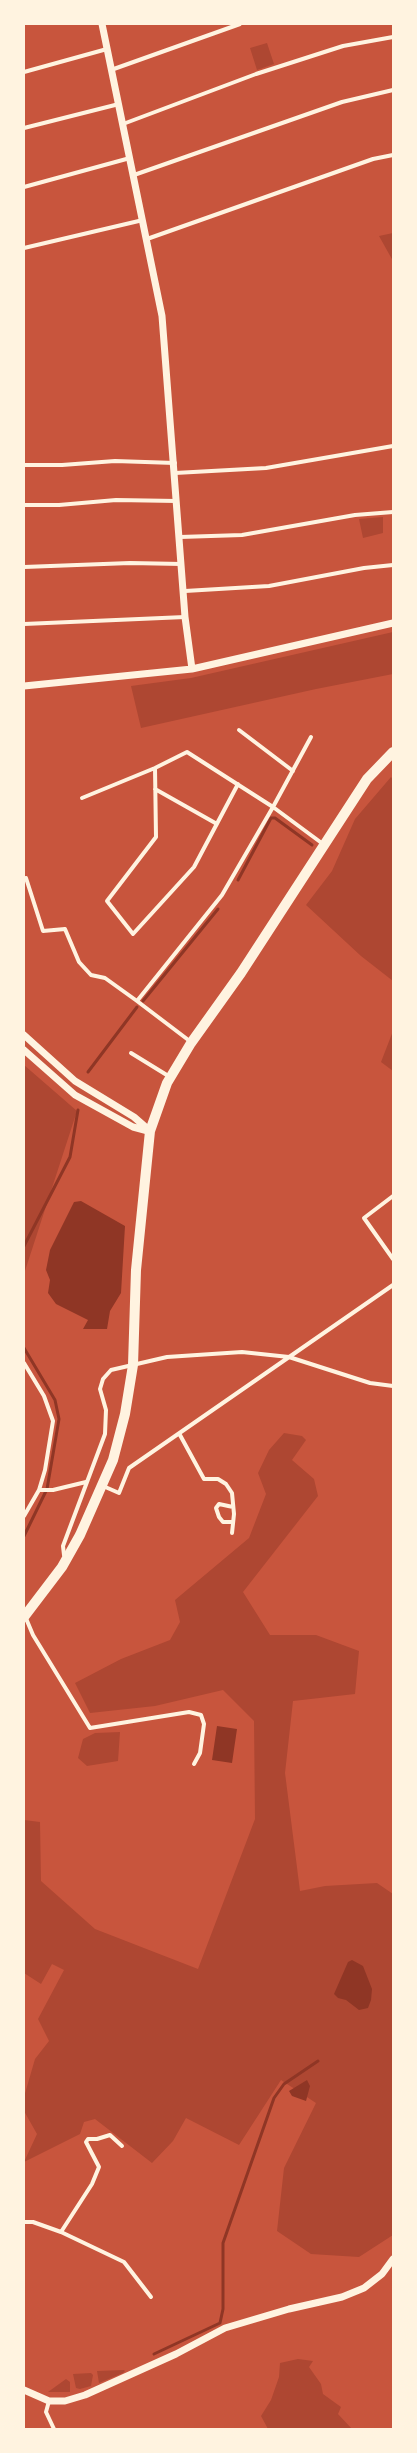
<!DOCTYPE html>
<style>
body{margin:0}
#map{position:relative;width:417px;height:2453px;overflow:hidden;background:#c8553d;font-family:"Asap Condensed",sans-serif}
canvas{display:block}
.frame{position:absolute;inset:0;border:25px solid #fff3e0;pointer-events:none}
</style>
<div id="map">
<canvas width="417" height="2453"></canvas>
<div class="frame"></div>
</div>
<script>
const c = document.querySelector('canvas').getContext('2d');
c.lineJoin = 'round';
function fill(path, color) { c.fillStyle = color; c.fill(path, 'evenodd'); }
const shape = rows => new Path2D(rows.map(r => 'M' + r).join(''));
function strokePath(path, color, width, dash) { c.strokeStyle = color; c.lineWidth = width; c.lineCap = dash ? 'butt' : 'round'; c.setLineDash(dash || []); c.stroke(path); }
fill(shape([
 [267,43,274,64,257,70,250,48],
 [393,233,393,261,379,236],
 [383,517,383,533,363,538,359,519],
 [393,632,393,674,316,689,141,728,131,686,191,678],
 [391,777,393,780,393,981,361,956,306,905,332,871,355,819],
 [393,1031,393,1071,381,1062],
 [24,1065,77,1111,24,1274],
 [284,1433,302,1436,306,1440,292,1460,314,1479,318,1496,243,1592,270,1635,316,1635,359,1651,355,1694,293,1701,285,1773,300,1891,325,1886,377,1883,393,1894,393,2235,359,2257,311,2254,277,2231,284,2168,316,2103,281,2080,239,2145,186,2118,173,2141,152,2163,95,2119,84,2122,80,2134,24,2162,37,2134,24,2111,24,2097,35,2059,49,2041,38,2019,64,1970,52,1964,41,1984,24,1973,24,1820,40,1822,41,1881,95,1929,198,1969,255,1819,254,1721,223,1690,155,1706,90,1713,75,1683,121,1659,170,1640,180,1622,175,1600,249,1538,266,1494,258,1473,269,1450],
 [120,1732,118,1761,87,1766,78,1758,83,1739,95,1733],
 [298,2359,313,2361,309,2367,321,2384,323,2394,341,2407,338,2414,352,2429,268,2429,261,2416,271,2400,279,2377,280,2363],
 [124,2370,125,2371,123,2373,99,2383,97,2371],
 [91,2373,93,2375,91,2386,80,2389,76,2388,73,2374],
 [66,2379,70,2382,70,2392,48,2392]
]), '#ae4732');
fill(shape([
 [81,1201,125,1226,121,1293,110,1311,107,1329,83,1329,88,1320,56,1304,48,1293,50,1280,46,1270,50,1250,74,1202],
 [217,1726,237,1729,232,1763,212,1760],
 [352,1960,363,1966,372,1989,371,2000,368,2008,359,2010,346,2000,338,1998,334,1994,348,1962],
 [307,2080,310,2086,306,2101,292,2096,289,2091]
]), '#8f3625');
strokePath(shape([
 [238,880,271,818,275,818,312,845],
 [143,1001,218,909],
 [88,1072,137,1007],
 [24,1246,70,1157,78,1110],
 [24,1348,55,1400,59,1419,47,1489,24,1536],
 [154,2354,220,2323,223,2309,223,2243,274,2098,284,2084,318,2061]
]), '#8f3625', 3);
strokePath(shape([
 [111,70,240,24],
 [24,72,107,49],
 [123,124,256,74,343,46,393,37],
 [24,128,119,104],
 [134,175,342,102,393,90],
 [24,187,130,158],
 [147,239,373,159,393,155],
 [24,248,143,220],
 [24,465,62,465,115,461,175,463],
 [175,473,266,468,393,446],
 [24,505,59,505,116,500,177,501],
 [180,537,242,535,355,515,393,512],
 [24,567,130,563,182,564],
 [185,591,269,586,364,568,393,565],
 [24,624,185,617],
 [239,730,293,771],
 [155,768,156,837,107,901,133,934,194,867,238,784],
 [155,789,217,824],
 [82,798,155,768,187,752,273,807,323,844],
 [26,878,43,931,65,929,79,962,91,975,105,978,137,1001],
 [191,1042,137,1001,222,895,273,807,311,737],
 [131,1053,170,1077],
 [393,1196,364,1218,393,1259],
 [24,1363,44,1396,53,1421,45,1470,39,1490],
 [180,1435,204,1479,218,1479,226,1484,232,1493,234,1514,232,1533],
 [103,1486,119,1493,129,1468,393,1285],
 [233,1507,219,1504,216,1508,219,1517,223,1522,233,1522],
 [24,1516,39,1490,53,1490,86,1482],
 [66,1558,64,1555,63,1546,105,1434,106,1410,100,1389,103,1379,111,1370,167,1357,242,1352,289,1357,370,1383,393,1386],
 [25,1616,33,1635,90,1728,189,1712,201,1715,204,1724,200,1753,194,1764],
 [24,2222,33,2222,61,2232,124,2262,151,2297],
 [61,2232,92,2184,99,2167,86,2142,88,2139,97,2139,110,2135,122,2146],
 [49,2401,46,2412,54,2429]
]), '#fff3e0', 4);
strokePath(shape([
 [102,24,162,316,185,617,192,669],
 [24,686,192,669,393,623],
 [24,1035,75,1081,134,1117,150,1131],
 [24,1050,75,1095,133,1127,148,1131],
 [24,2390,49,2401,65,2401,85,2395,176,2354,225,2328,289,2309,342,2297,364,2288,382,2274,393,2259]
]), '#fff3e0', 7);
strokePath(shape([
 [24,1617,62,1567,80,1535,113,1460,125,1414,133,1365,136,1270,150,1131,167,1083,191,1043,241,973,367,779,393,752]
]), '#fff3e0', 10);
</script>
